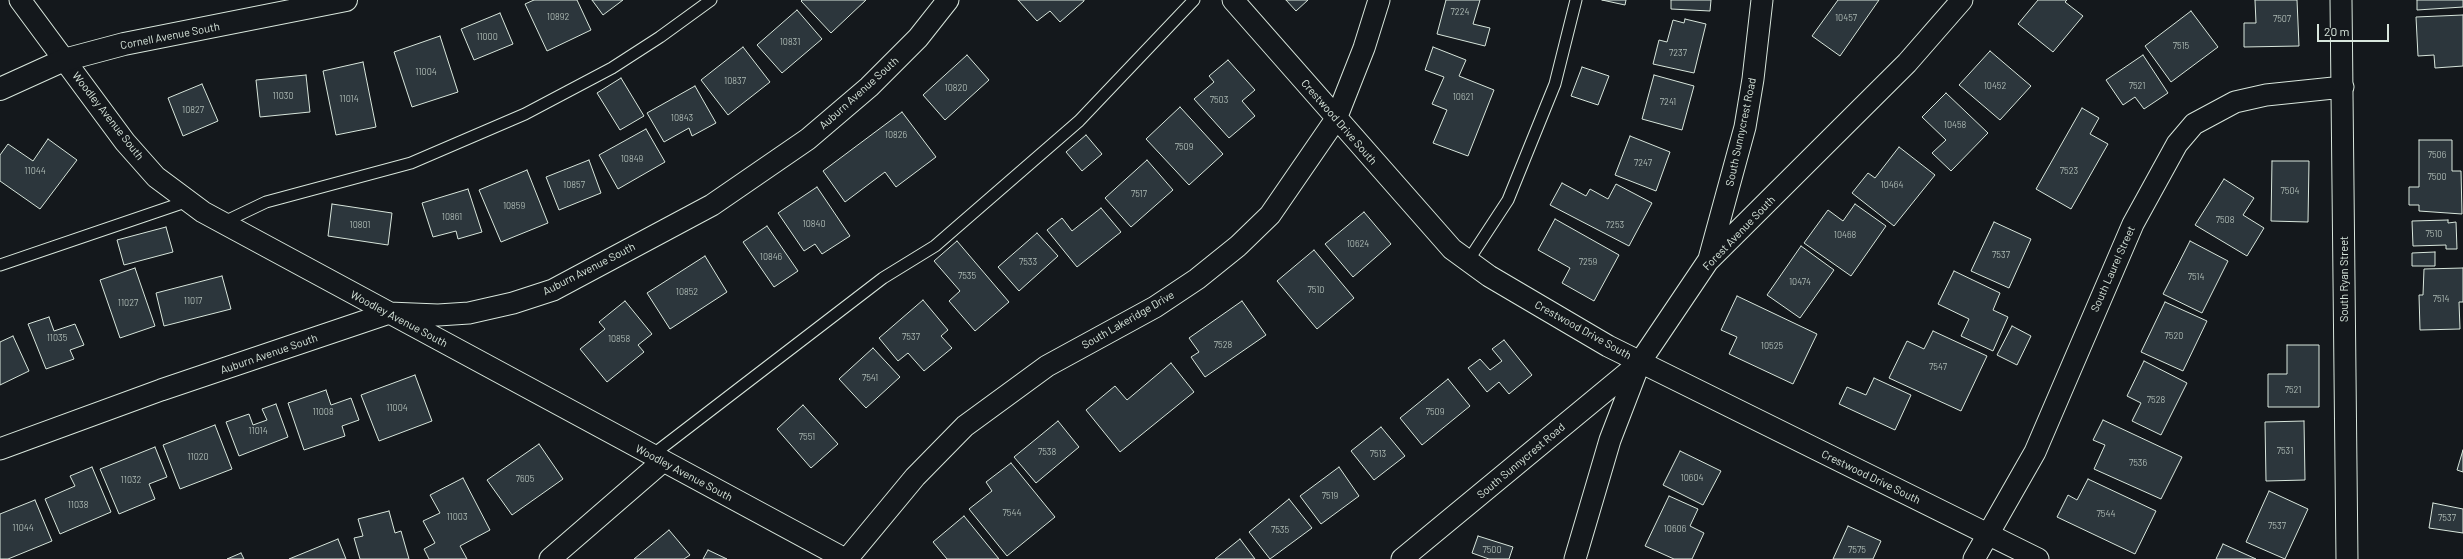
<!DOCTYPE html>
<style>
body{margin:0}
#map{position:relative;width:2463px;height:559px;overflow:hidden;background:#14181c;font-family:Barlow,sans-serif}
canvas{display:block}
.scale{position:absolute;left:2317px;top:24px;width:72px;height:18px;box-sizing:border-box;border:2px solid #d8e6dc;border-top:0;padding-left:5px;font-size:12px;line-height:14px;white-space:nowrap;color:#d8e6dc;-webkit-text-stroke:3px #14181c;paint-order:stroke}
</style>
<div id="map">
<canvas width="2463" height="559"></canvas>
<div class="scale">20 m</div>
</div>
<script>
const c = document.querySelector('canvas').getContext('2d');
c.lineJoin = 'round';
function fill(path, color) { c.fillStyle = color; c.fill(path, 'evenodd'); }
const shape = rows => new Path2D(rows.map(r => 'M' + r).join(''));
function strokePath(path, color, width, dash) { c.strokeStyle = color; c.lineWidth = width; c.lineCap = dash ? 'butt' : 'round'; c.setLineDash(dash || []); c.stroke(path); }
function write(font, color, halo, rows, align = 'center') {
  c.font = font + ' Barlow,sans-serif'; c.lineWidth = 3; c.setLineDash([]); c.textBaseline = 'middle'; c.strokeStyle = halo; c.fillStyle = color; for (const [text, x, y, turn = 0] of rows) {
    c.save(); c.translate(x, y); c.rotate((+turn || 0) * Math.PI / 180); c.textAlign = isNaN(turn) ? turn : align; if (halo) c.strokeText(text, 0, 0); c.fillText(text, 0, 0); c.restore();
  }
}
const building = shape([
 [534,0,577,0,591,30,547,51,525,4,534,0],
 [592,0,623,0,603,15,592,0],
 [802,0,866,0,831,33,801,1,802,0],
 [1018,0,1084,0,1084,1,1060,22,1050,11,1037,21,1018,0],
 [1286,0,1308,0,1296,11,1286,0],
 [1446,0,1480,0,1473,24,1490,28,1485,46,1437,34,1446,0],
 [1602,0,1626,0,1625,5,1602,0],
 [1671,0,1711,0,1710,11,1671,9,1671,0],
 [1838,0,1879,0,1840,56,1812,36,1838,0],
 [2038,0,2067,0,2065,2,2083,16,2053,52,2018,24,2038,0],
 [2255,0,2297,0,2299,46,2244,47,2244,23,2256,23,2255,0],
 [2417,0,2463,0,2463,7,2417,10,2417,0],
 [797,10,822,39,782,73,757,45,797,10],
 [2191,11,2218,47,2171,82,2145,46,2191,11],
 [500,13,513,44,474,60,461,29,500,13],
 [2463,15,2463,66,2435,68,2434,55,2418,56,2416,17,2463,15],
 [1685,19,1706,24,1694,73,1653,64,1659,40,1667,42,1673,20,1684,23,1685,19],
 [440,36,458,92,412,107,394,52,440,36],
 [743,47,770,82,728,115,701,80,743,47],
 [1433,47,1466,60,1459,76,1494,90,1468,156,1433,143,1447,110,1432,104,1444,77,1425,70,1433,47],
 [1990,51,2031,86,2000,120,1959,85,1990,51],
 [967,55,989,80,945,120,923,95,967,55],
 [2143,55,2168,93,2144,109,2135,97,2123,105,2106,80,2143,55],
 [1228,60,1255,90,1242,101,1255,116,1229,138,1194,99,1214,82,1209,76,1228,60],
 [363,62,376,127,336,135,323,71,363,62],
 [1582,67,1609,76,1598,105,1571,96,1582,67],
 [306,75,310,112,260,117,256,80,306,75],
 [1654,75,1694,86,1682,130,1642,119,1654,75],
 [621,78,644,116,620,130,597,93,621,78],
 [202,84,218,121,183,136,168,98,202,84],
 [695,86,716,123,692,136,689,128,664,142,647,113,695,86],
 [1946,93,1988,133,1951,171,1932,153,1946,140,1922,117,1946,93],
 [1180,107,1223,154,1189,185,1146,139,1180,107],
 [2082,108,2099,118,2090,134,2108,144,2071,209,2036,189,2082,108],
 [902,112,936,157,896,187,885,172,845,202,823,171,902,112],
 [646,129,665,162,618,189,599,155,646,129],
 [1086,135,1102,154,1082,171,1066,152,1086,135],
 [1630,136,1670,152,1656,191,1615,175,1630,136],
 [48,139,77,160,40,209,0,181,0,155,8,144,33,161,48,139],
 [2419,140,2452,140,2452,171,2461,171,2462,214,2419,211,2419,205,2409,205,2409,187,2419,187,2419,140],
 [1899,147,1935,175,1894,226,1852,193,1868,173,1875,178,1899,147],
 [589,160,601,193,559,210,546,177,589,160],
 [1147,160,1173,190,1131,227,1105,198,1147,160],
 [2272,161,2309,161,2308,222,2271,221,2272,161],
 [527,170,548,223,501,242,479,190,527,170],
 [2224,179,2254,198,2243,215,2264,228,2247,256,2195,225,2224,179],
 [1562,183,1586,196,1590,189,1608,199,1616,184,1652,203,1629,246,1550,205,1562,183],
 [817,187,850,236,822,254,815,244,804,251,778,213,817,187],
 [468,189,482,232,458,239,456,231,433,237,422,203,468,189],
 [332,204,392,213,388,245,328,236,332,204],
 [1855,204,1886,226,1851,276,1804,243,1828,210,1843,221,1855,204],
 [1101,208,1121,232,1077,267,1047,230,1062,218,1072,231,1101,208],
 [1364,212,1391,244,1353,277,1325,244,1364,212],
 [1555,219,1619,255,1594,301,1562,283,1570,268,1538,250,1555,219],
 [2448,220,2448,223,2456,222,2457,249,2446,249,2446,245,2413,246,2412,221,2448,220],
 [1994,222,2031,239,2009,288,1971,271,1994,222],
 [767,226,798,271,774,287,743,242,767,226],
 [166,227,173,252,124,265,117,240,166,227],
 [1037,233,1058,256,1019,291,998,267,1037,233],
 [957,241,1009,302,975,331,949,301,960,291,934,261,957,241],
 [2190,241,2228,261,2202,313,2163,294,2190,241],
 [1801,246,1834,270,1800,318,1767,295,1801,246],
 [1314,250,1354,298,1317,329,1277,281,1314,250],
 [2435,252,2435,266,2412,266,2412,253,2435,252],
 [705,256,727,292,670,329,647,293,705,256],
 [135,268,155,326,120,338,100,280,135,268],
 [2463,268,2463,302,2459,302,2460,329,2420,330,2419,295,2423,295,2424,269,2463,268],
 [1954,271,2000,293,1993,310,2008,317,1993,351,1961,336,1969,319,1938,304,1954,271],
 [222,276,231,309,164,326,156,293,222,276],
 [1737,296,1817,334,1793,384,1729,354,1737,337,1721,330,1737,296],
 [923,300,948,330,941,336,952,348,924,371,908,353,898,361,879,338,923,300],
 [625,301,652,334,638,345,644,352,607,382,580,349,605,329,599,322,625,301],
 [1242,301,1266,335,1205,377,1191,357,1199,352,1189,338,1242,301],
 [2165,302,2207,321,2183,371,2141,352,2165,302],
 [49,317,54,331,75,324,84,345,70,350,74,359,46,369,28,324,49,317],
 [2012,326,2031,336,2017,365,1997,355,2012,326],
 [1933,331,1987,356,1961,411,1889,378,1907,341,1924,349,1933,331],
 [13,336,29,371,0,385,0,342,13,336],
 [1504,340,1532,375,1509,394,1499,382,1487,392,1468,368,1480,359,1490,370,1502,361,1492,349,1504,340],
 [2287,345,2319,345,2319,407,2268,407,2268,374,2287,374,2287,345],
 [873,348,900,377,866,408,839,379,873,348],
 [2144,361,2187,383,2161,435,2132,421,2141,403,2127,396,2144,361],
 [1171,363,1194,392,1120,452,1086,410,1115,386,1127,400,1171,363],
 [415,375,432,421,379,441,361,395,415,375],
 [1874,378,1911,395,1895,430,1839,404,1847,387,1866,395,1874,378],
 [1448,379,1470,406,1422,445,1400,418,1448,379],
 [326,390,331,405,351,398,359,420,342,426,345,436,304,450,288,403,326,390],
 [276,404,288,437,239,456,226,422,249,414,253,425,267,420,262,409,276,404],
 [803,405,838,444,811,468,777,429,803,405],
 [2103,420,2182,457,2161,499,2094,469,2105,445,2093,440,2103,420],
 [1058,421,1079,447,1036,483,1014,457,1058,421],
 [2304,421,2305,480,2266,481,2265,422,2304,421],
 [215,425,232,469,180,489,163,445,215,425],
 [1381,427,1405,456,1374,480,1351,451,1381,427],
 [539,444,563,479,512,515,487,480,539,444],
 [155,447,167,477,149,484,155,499,119,514,100,469,155,447],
 [2463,450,2463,472,2457,470,2463,450],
 [1680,451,1721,471,1703,505,1663,485,1680,451],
 [1011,463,1055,517,1007,556,969,509,992,491,986,482,1011,463],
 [92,467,111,512,60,534,45,499,75,486,70,476,92,467],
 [1339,467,1359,496,1321,524,1300,496,1339,467],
 [463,478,490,530,460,546,467,559,429,559,424,549,435,543,423,521,440,513,430,495,463,478],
 [2088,479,2156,511,2135,554,2057,517,2068,495,2077,500,2088,479],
 [2269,491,2308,509,2285,559,2246,542,2269,491],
 [1669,496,1698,509,1690,526,1704,533,1692,559,1674,559,1645,546,1669,496],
 [1289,499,1312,528,1270,559,1249,532,1289,499],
 [35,500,52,541,8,559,0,559,0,514,35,500],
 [2433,503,2463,509,2463,533,2429,528,2433,503],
 [389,511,395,533,401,531,409,559,360,559,354,538,363,536,358,519,389,511],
 [964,516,999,559,947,559,933,542,964,516],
 [1848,526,1881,541,1873,559,1833,559,1848,526],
 [669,530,690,555,684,559,634,559,669,530],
 [1478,536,1513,547,1509,559,1489,559,1472,553,1478,536],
 [338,539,346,559,289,559,338,539],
 [1240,539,1255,559,1215,559,1240,539],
 [2223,544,2256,559,2216,559,2223,544],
 [708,550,727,559,703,559,708,550],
 [241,553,244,559,227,559,241,553]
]);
fill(building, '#2c363c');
strokePath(building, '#d8e6dc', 1);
const service = shape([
 [222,223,266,202,411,163,525,114,612,68,660,37,711,0],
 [1468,261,1508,200,1555,84,1576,0],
 [0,265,188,201],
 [651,456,883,278,935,246,1079,121,1194,0]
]);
const minor = shape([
 [20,0,125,142,156,177,203,212,845,559],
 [1233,0,1452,249,1489,276,1608,346,2038,559],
 [2341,0,2347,559],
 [1709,259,1745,127,1753,79,1762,0],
 [0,449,161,390,389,313,438,315,469,313,513,303,553,290,712,205,808,139,869,87,918,38,948,0],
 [550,559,662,462],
 [847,559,915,477,965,426,1047,366,1155,307,1197,279,1238,246,1270,215,1336,119,1364,48,1379,0],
 [1402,559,1638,364],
 [1575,559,1610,440,1640,362,1708,261,1907,63,1962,0],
 [1974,559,2035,452,2133,224,2177,144,2194,124,2235,102,2266,95,2343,87]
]);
const tertiary = shape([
 [0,89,64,60,124,44,346,0]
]);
strokePath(service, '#d8e6dc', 13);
strokePath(minor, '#d8e6dc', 23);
strokePath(tertiary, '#d8e6dc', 24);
strokePath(service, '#14181c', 11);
strokePath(minor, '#14181c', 21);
strokePath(tertiary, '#14181c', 22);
write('9px', '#adbab4', null, [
 ["7224",1460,12],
 ["10892",558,17],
 ["10457",1846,18],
 ["7507",2282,19],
 ["11000",487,37],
 ["10831",790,42],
 ["7515",2181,46],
 ["7237",1678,53],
 ["11004",426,72],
 ["10837",735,81],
 ["10452",1995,86],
 ["7521",2137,86],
 ["10820",956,88],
 ["11030",283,96],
 ["10621",1463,97],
 ["11014",349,99],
 ["7503",1219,100],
 ["7241",1668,102],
 ["10827",193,110],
 ["10843",682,118],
 ["10458",1955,125],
 ["10826",896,135],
 ["7509",1184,147],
 ["7506",2437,155],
 ["10849",632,159],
 ["7247",1643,163],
 ["11044",35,171],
 ["7523",2069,171],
 ["7500",2437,177],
 ["10857",574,185],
 ["10464",1892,185],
 ["7504",2290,191],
 ["7517",1139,194],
 ["10859",514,206],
 ["10861",452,217],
 ["7508",2225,220],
 ["10840",814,224],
 ["10801",360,225],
 ["7253",1615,225],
 ["7510",2434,234],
 ["10468",1845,235],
 ["10624",1358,244],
 ["7537",2001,255],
 ["10846",771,257],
 ["7533",1028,262],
 ["7259",1588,262],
 ["7535",967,276],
 ["7514",2196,277],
 ["10474",1800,282],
 ["7510",1316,290],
 ["10852",687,292],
 ["7514",2441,299],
 ["11017",193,301],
 ["11027",128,303],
 ["7520",2174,336],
 ["7537",911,337],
 ["11035",57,338],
 ["10858",619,339],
 ["7528",1223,345],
 ["10525",1772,346],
 ["7547",1938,367],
 ["7541",870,378],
 ["7521",2293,390],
 ["7528",2156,400],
 ["11004",397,408],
 ["11008",323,412],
 ["7509",1435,412],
 ["11014",258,431],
 ["7551",807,437],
 ["7531",2285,451],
 ["7538",1047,452],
 ["7513",1378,454],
 ["11020",198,457],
 ["7536",2138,463],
 ["10604",1692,478],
 ["7605",525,479],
 ["11032",131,480],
 ["7519",1330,496],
 ["11038",78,505],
 ["7544",1012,513],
 ["7544",2106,514],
 ["11003",457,517],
 ["7537",2447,518],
 ["7537",2277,526],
 ["11044",23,528],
 ["10606",1675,529],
 ["7535",1280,530],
 ["7500",1492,550],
 ["7575",1857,550]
]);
write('11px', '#d8e6dc', '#14181c', [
 ["Cornell Avenue South",170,36,-11],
 ["Auburn Avenue South",859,93,-42],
 ["Woodley Avenue South",108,116,52],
 ["Crestwood Drive South",1339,122,49],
 ["South Sunnycrest Road",1741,132,-78],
 ["Forest Avenue South",1739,233,-46],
 ["Auburn Avenue South",589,269,-27],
 ["South Laurel Street",2113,269,-66],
 ["South Ryan Street",2344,279,-90],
 ["Woodley Avenue South",399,319,28],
 ["South Lakeridge Drive",1128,320,-30],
 ["Crestwood Drive South",1583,330,29],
 ["Auburn Avenue South",269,354,-19],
 ["South Sunnycrest Road",1521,461,-40],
 ["Woodley Avenue South",684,473,28],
 ["Crestwood Drive South",1871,477,26]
]);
</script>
